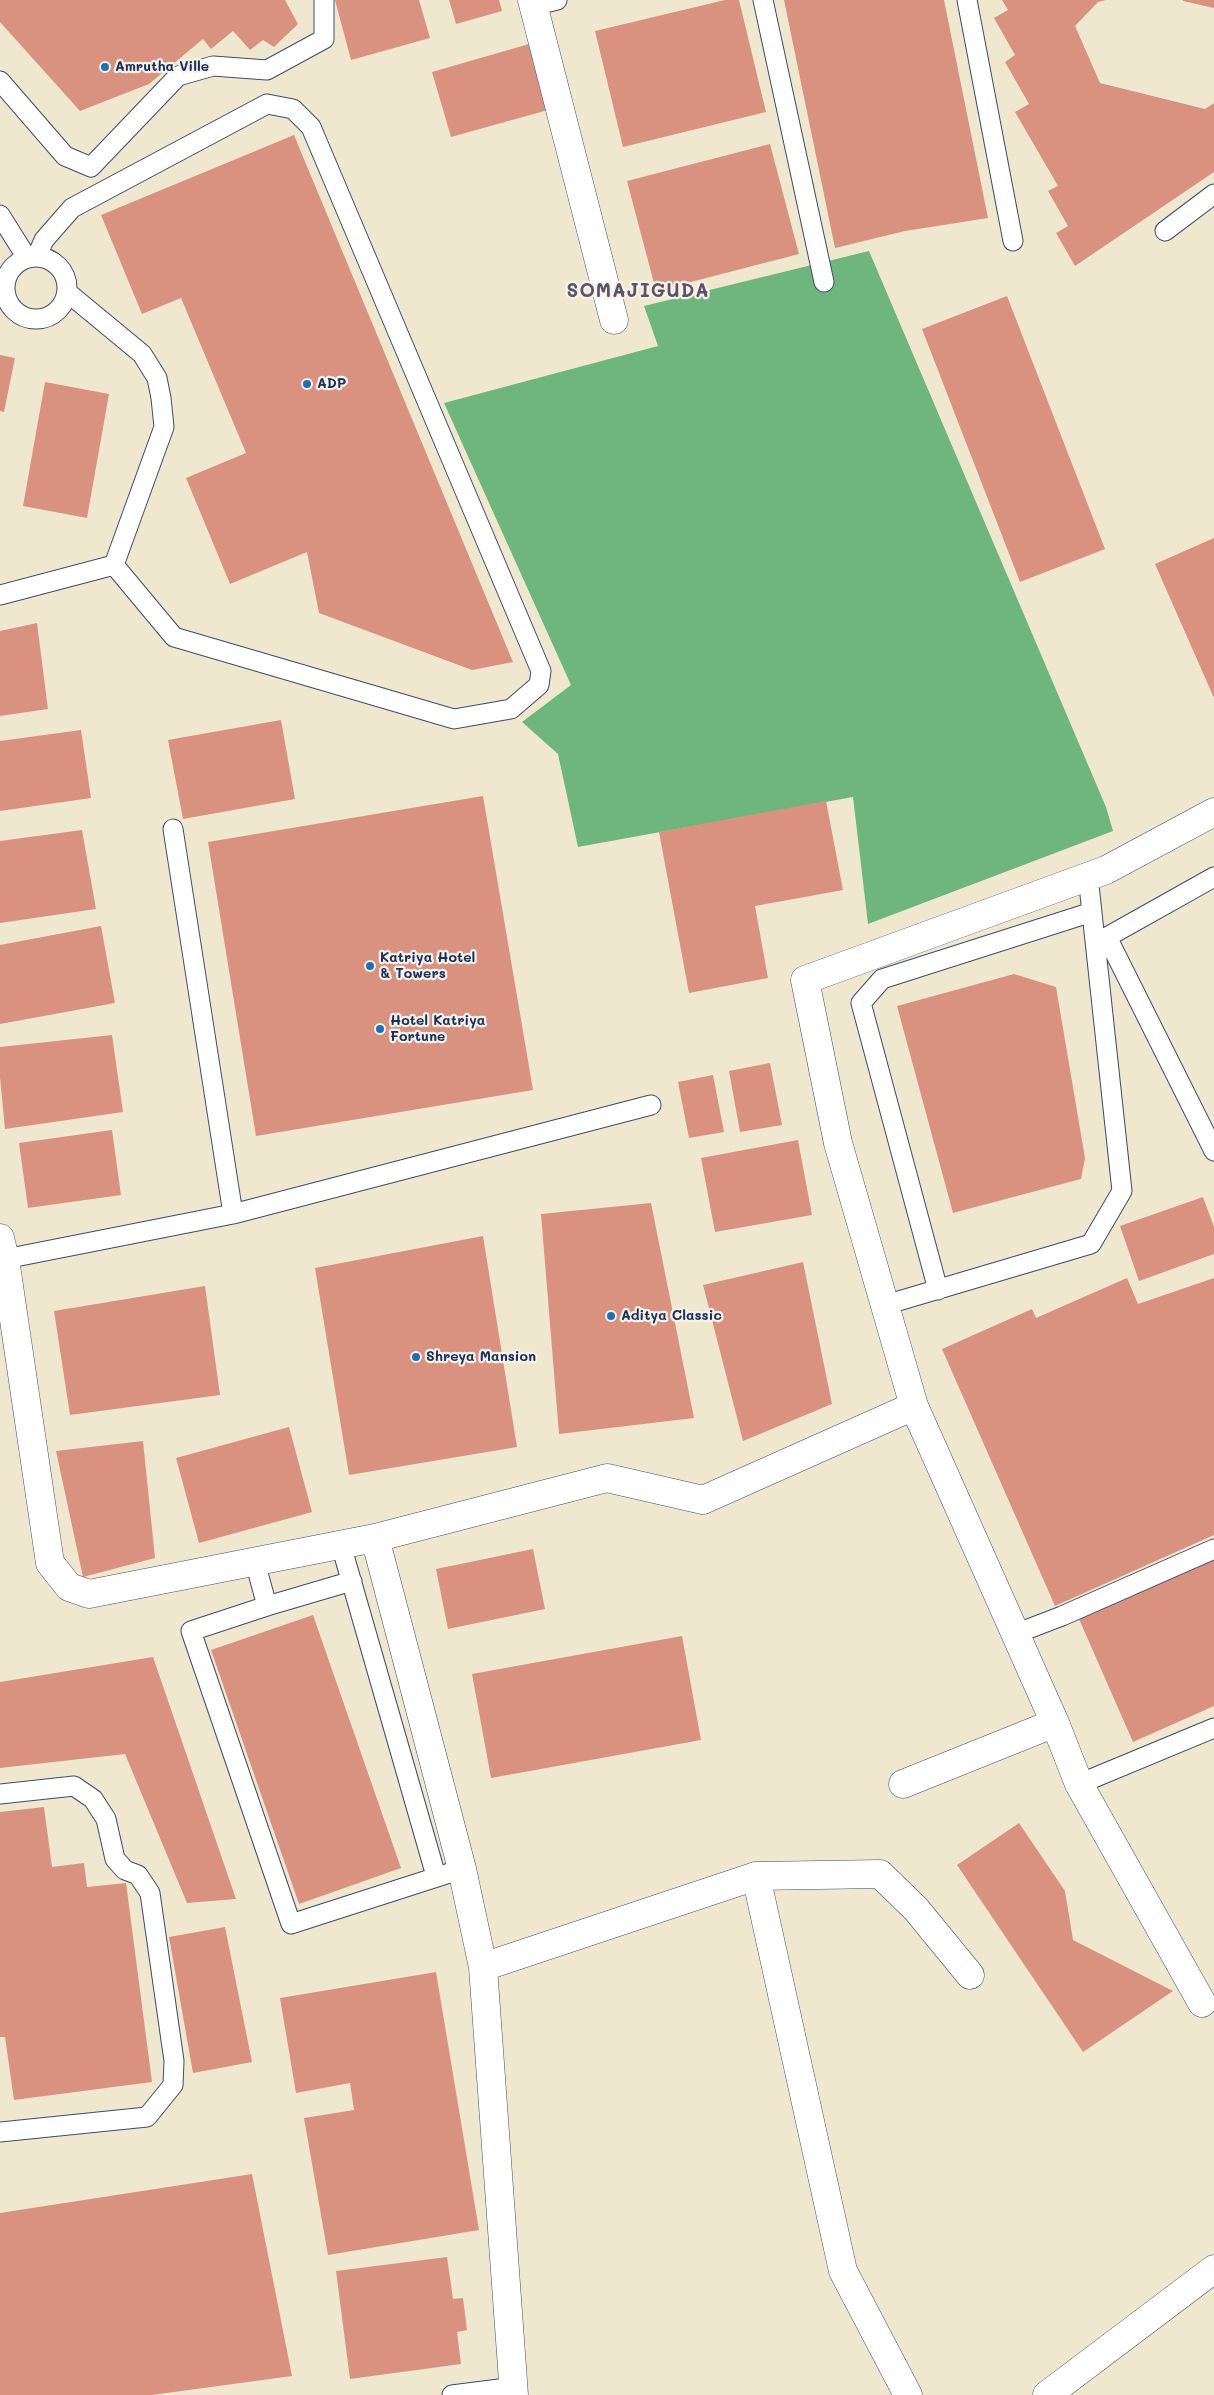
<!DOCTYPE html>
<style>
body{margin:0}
canvas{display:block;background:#efe8cf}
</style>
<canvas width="1214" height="2395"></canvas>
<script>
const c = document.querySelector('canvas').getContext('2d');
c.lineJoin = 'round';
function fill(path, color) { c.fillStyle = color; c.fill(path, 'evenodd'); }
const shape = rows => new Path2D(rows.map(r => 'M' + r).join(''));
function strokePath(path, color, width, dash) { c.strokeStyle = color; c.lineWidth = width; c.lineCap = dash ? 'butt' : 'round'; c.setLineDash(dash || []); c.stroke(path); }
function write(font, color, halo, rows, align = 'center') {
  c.font = font + ' Mali,sans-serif'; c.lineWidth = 4.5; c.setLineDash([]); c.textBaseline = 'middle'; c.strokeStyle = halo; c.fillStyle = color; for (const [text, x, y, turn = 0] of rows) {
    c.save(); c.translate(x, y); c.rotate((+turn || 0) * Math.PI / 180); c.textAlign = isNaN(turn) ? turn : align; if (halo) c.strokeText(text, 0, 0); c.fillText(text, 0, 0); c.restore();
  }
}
fill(shape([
 [869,251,1106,807,1113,831,868,924,853,797,578,847,558,754,522,722,571,685,444,403,658,346,644,306]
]), '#6eb67d');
fill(shape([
 [0,0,285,0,298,24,274,47,263,40,250,50,233,31,211,49,203,39,149,84,80,111,0,22],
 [335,0,419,0,430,38,351,60],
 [449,0,499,0,502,11,456,24],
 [725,0,739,0,766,112,623,147,595,31],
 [784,0,944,0,988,218,905,231,835,248],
 [1002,0,1106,0,1098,2,1075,26,1100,83,1205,109,1214,103,1214,172,1075,266,1056,233,1068,226,1048,191,1058,186,1015,112,1029,104,1005,62,1015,55,994,18,1008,10],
 [1183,0,1214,0,1214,8,1183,1],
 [529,44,548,110,451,137,432,72],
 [294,135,513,662,472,670,319,613,307,552,230,584,186,478,246,453,181,298,142,314,101,215],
 [770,144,799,254,656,291,627,181],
 [1007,296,1105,549,1020,582,922,329],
 [0,355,15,358,4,412,0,411],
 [45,382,109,394,87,518,23,506],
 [1214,538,1214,698,1155,564],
 [37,623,48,709,0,716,0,631],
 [281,720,295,799,183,819,168,740],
 [81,730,91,798,0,811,0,741],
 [483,796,533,1090,256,1136,208,842],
 [826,801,843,890,755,906,768,978,689,993,659,832],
 [82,830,96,909,0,923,0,841],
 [101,926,115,1003,0,1024,0,945],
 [1014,974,1056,987,1085,1158,1081,1179,953,1213,897,1006],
 [112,1035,123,1112,5,1129,0,1077,0,1047],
 [770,1063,782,1125,740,1132,729,1071],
 [713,1075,724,1132,689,1138,678,1082],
 [112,1130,121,1195,28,1208,19,1143],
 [798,1140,812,1215,715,1232,701,1158],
 [1203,1197,1214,1227,1214,1254,1139,1281,1120,1226],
 [651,1203,694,1418,559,1434,541,1214],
 [483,1236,517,1447,349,1475,315,1268],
 [803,1262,832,1404,743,1441,703,1285],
 [1127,1278,1138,1304,1214,1278,1214,1535,1055,1606,942,1349,1032,1309,1036,1318],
 [205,1286,220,1395,70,1415,54,1311],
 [289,1427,312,1512,199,1543,176,1458],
 [143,1441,155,1558,83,1577,56,1451],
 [533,1549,545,1609,448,1629,436,1569],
 [1214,1559,1214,1706,1133,1742,1079,1619],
 [313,1615,401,1868,299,1904,211,1650],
 [682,1636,701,1740,491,1778,472,1674],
 [153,1657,236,1899,187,1903,125,1754,0,1768,0,1682],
 [44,1807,52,1867,84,1863,87,1887,126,1883,152,2082,14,2100,5,2037,0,2037,0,1812],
 [1019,1823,1065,1891,1073,1940,1173,1991,1083,2052,957,1865],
 [225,1927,252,2062,193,2073,169,1937],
 [436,1972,479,2230,328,2255,304,2118,354,2110,350,2083,296,2093,280,1998],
 [252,2174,292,2376,152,2395,0,2395,0,2213],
 [447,2257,453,2299,463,2298,467,2330,457,2332,461,2364,350,2379,336,2271]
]), '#d99280');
const lane = shape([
 [763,0,824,282],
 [967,0,1013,241],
 [533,6,557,0],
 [0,81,65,156,91,167,178,76,213,66,267,70,324,39,324,0],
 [0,215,27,258],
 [1165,231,1214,194],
 [37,256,44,240,72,208,267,104,293,109,311,127,541,671,539,685,511,709,454,719,174,637,114,565],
 '5 288a31 31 0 1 1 62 0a31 31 0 1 1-62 0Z',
 [67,292,142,354,157,378,161,398,164,427,114,565],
 [0,595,114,565],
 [173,829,233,1214],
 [1214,877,1107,937,1214,1151],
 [5,1259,233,1214,651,1105],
 [938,1290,861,1003,882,979,1092,912],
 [885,1305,1091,1244,1122,1191,1088,876],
 [341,1545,436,1876],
 [255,1562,267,1606,352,1581],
 [267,1606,191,1631,291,1924,462,1869],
 [1015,1634,1062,1616,1214,1549],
 [1079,1784,1214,1728],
 [0,1794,74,1786,93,1799,106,1819,115,1859,125,1870,138,1875,150,1893,174,2061,173,2085,147,2117,0,2132],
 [452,2395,515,2387]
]);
const street = shape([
 [532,0,614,320],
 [0,1238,5,1259,50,1563,69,1587,89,1594,375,1538,607,1478,703,1500,914,1406,1055,1723,1079,1784,1202,2003],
 [914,1406,838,1143,805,980,1106,870,1214,812],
 [375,1538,462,1869,483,1967,514,2395],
 [903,1784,1055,1723],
 [756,1876,843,2271,908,2395],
 [483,1967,756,1876,880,1874,916,1909,970,1975],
 [1047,2395,1214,2269]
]);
strokePath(lane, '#3b4b6f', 21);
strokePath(street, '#3b4b6f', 29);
strokePath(lane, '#fff', 19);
strokePath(street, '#fff', 28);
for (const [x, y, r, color] of [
 [105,67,5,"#1f6fb2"],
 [307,384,5,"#1f6fb2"],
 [370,966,5,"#1f6fb2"],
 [380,1029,5,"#1f6fb2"],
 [611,1316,5,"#1f6fb2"],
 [416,1357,5,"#1f6fb2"]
]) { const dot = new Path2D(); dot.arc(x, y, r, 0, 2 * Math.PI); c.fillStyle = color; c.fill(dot); strokePath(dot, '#f7f3e8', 2); }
write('bold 14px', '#1b2f5e', '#f7f3e8', [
 ["Amrutha Ville",115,67],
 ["ADP",317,384],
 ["Katriya Hotel",380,958],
 ["& Towers",380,974],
 ["Hotel Katriya",390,1021],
 ["Fortune",390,1037],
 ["Aditya Classic",621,1316],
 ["Shreya Mansion",426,1357]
], 'left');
c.letterSpacing = '1px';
write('bold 19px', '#5e526a', '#f7f3e8', [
 ["SOMAJIGUDA",638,291]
]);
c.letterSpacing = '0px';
</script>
